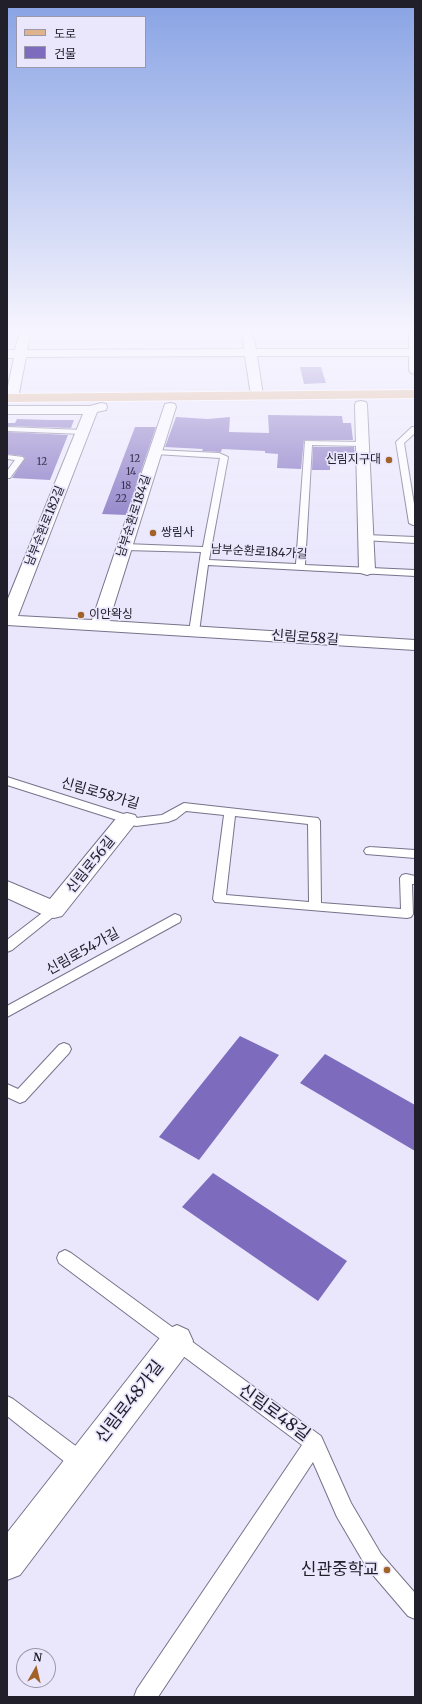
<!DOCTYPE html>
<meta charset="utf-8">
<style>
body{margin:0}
#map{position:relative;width:422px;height:1704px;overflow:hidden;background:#eae7fd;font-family:Merriweather,"Noto Sans KR",serif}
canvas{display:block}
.frame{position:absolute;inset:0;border:8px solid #21202a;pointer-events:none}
.legend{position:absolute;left:16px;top:16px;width:130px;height:52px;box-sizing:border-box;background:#eae7fd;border:1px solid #9a97a9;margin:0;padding:5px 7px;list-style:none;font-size:12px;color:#21202a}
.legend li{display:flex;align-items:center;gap:8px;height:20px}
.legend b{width:20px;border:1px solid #9a97a9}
.north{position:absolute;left:16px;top:1648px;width:40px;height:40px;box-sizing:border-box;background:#eae7fd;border:1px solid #9a97a9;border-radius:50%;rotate:8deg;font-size:11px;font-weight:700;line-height:16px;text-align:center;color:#21202a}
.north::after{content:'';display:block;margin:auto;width:14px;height:18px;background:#a26329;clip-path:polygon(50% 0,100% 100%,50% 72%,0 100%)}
</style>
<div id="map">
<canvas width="422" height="1704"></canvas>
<div class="frame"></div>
<ul class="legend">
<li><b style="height:5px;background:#deb38e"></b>도로</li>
<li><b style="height:11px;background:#7d6cbe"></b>건물</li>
</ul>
<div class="north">N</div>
</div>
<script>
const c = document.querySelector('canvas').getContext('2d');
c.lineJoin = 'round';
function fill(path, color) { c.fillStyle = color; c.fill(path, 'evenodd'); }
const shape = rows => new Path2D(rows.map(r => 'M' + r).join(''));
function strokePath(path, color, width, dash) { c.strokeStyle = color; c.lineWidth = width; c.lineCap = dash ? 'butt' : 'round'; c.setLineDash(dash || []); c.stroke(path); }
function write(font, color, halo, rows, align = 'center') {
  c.font = font + ' Merriweather,"Noto Sans KR",serif'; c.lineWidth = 3.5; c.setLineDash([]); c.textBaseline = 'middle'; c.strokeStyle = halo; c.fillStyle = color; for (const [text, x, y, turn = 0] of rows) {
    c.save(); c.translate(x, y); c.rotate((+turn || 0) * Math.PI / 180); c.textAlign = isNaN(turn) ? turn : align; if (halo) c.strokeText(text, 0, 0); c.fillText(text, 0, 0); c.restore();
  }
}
fill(shape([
 [300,367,321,367,326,383,304,384],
 [268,415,342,416,343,423,351,423,353,440,304,440,301,469,277,468,278,454,265,453,265,451,222,449,221,452,202,451,203,449,165,447,176,417,208,419,230,417,229,432,269,433],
 [17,419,50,420,74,420,71,428,7,426,7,423,15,423],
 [135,427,156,427,126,515,102,514],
 [7,432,68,435,50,480,12,478,25,458,23,456,7,454],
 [313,447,354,447,355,454,351,454,351,457,330,457,330,470,312,470],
 [240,1036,279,1055,199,1160,159,1137],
 [325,1054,415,1105,415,1151,300,1083],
 [213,1173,347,1261,318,1301,182,1207]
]), '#7d6cbe');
const service = shape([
 [7,427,83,430,87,432,83,434,7,431,7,427],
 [412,427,415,427,415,433,404,443,415,510,415,525,413,525,409,523,396,442,412,427],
 [305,441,363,442,367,444,363,446,312,445,305,565,415,570,415,576,208,565,199,632,197,634,191,634,189,632,201,552,125,550,121,547,125,544,203,547,220,458,155,454,151,452,155,450,219,453,228,457,209,560,296,564,305,441],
 [7,455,23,457,24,459,10,478,7,478,7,471,15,460,7,459,7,455],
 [366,535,415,537,415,543,363,540,362,538,363,536,366,535],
 [7,777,136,818,162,815,184,803,318,818,320,821,321,903,401,909,400,878,402,875,406,874,415,876,415,884,412,884,413,914,411,917,407,918,215,902,213,899,224,815,186,811,176,819,168,822,136,826,7,785,7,777],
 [235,816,308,824,309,902,226,895,235,816],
 [370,847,415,850,415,858,366,854,364,851,366,848,370,847],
 [54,906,58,907,60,910,58,913,12,950,7,952,7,940,50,907,54,906],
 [175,914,180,916,181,919,180,922,7,1017,7,1006,175,914],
 [64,1043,69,1045,71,1049,69,1053,25,1101,20,1103,7,1097,7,1084,18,1089,59,1045,64,1043],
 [65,1250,71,1253,321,1436,351,1503,381,1554,415,1593,415,1619,408,1616,367,1568,337,1517,313,1462,158,1697,134,1697,137,1689,302,1445,59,1263,57,1258,59,1253,65,1250],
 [7,1396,13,1399,89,1456,91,1463,89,1470,82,1472,75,1470,7,1416,7,1396]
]);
const minor = shape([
 [20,331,31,331,27,350,244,349,242,331,252,331,256,349,409,349,409,331,415,331,415,374,411,373,409,370,409,356,257,356,263,395,261,398,257,399,253,398,251,395,245,356,26,357,18,398,16,401,12,402,7,400,7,391,14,358,7,358,7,350,15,350,20,331],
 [361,401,366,402,367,405,375,570,373,573,367,575,361,573,359,570,355,405,356,402,361,401],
 [101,403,106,404,107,407,106,410,97,412,18,616,92,620,164,407,165,404,170,403,175,404,176,407,109,621,415,640,415,650,7,625,7,601,83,414,7,414,7,406,90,406,101,403],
 [127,813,135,815,138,820,62,916,54,918,46,916,7,898,7,881,50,899,119,815,127,813],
 [177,1325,188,1330,193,1341,188,1352,20,1575,7,1580,7,1533,166,1330,177,1325]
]);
const primary = shape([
 [415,390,415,398,7,402,7,394,415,390]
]);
strokePath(service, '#76738a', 2);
strokePath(minor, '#76738a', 2);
strokePath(primary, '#fff', 2);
fill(service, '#fff');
fill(minor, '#fff');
fill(primary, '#deb38e');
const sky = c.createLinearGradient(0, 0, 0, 569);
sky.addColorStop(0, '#88a3e4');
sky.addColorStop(0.58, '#f6f4fe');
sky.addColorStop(1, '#f6f4fe00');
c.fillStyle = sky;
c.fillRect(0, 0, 422, 569);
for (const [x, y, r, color] of [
 [389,460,4,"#a26329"],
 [153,533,4,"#a26329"],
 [81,615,4,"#a26329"],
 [387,1570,4,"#a26329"]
]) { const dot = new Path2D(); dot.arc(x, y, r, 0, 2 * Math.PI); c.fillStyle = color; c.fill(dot); strokePath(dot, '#eae7fd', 1.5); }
write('10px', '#38334f', null, [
 ["12",135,459],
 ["12",42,462],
 ["14",131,472],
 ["18",126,486],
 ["22",121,499]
]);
write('12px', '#21202a', '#eae7fd', [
 ["신림지구대",381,460,"right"],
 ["쌍림사",161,533],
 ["이안왁싱",89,615]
], 'left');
write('12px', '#21202a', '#eae7fd', [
 ["남부순환로184길",134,516,-72],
 ["남부순환로182길",45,526,-68],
 ["남부순환로184가길",259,552,3]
]);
write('14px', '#21202a', '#eae7fd', [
 ["신림로58길",305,638,4],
 ["신림로58가길",100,794,16],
 ["신림로56길",91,865,-51],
 ["신림로54가길",83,952,-29]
]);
write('17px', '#21202a', '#eae7fd', [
 ["신림로48가길",130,1402,-52],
 ["신림로48길",274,1413,36]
]);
write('17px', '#21202a', '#eae7fd', [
 ["신관중학교",379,1570]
], 'right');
</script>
